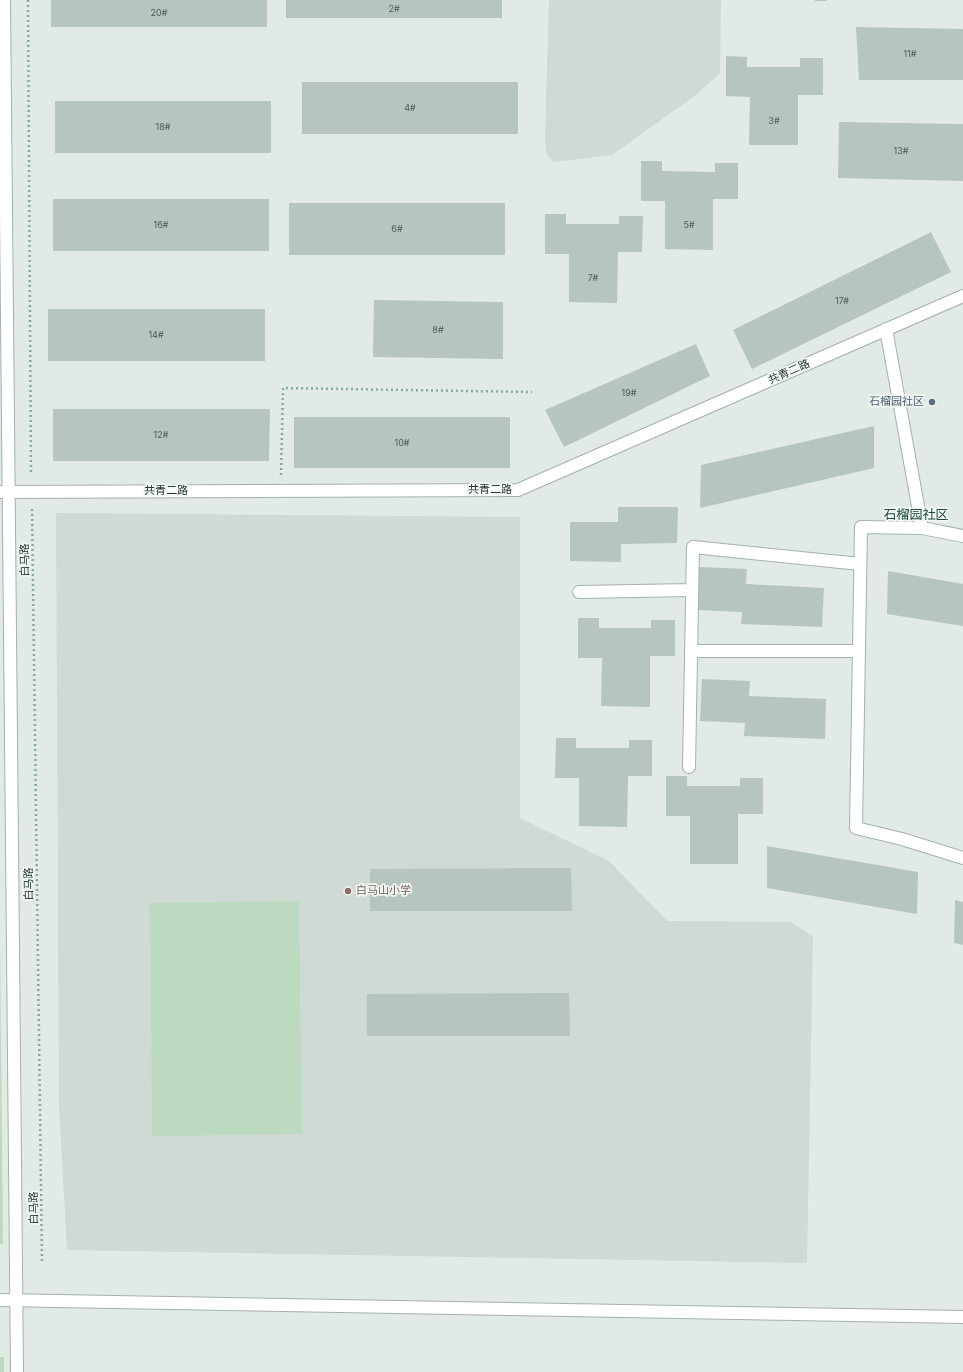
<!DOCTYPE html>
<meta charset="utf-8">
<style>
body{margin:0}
canvas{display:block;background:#e1eae5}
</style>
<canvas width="963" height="1372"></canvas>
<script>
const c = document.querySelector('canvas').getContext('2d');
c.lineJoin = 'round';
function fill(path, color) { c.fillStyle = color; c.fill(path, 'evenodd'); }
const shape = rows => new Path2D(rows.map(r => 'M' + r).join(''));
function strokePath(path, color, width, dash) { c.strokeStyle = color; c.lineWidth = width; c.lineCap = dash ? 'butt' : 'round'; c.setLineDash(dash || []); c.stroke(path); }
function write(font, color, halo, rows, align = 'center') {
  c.font = font + ' Inter,"Noto Sans SC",sans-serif'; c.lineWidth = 3.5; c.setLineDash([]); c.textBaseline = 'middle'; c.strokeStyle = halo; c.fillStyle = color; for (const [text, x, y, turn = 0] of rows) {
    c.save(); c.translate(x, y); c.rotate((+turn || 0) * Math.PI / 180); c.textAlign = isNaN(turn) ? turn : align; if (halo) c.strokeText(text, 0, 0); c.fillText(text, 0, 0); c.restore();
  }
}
fill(shape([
 [549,0,721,0,720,73,696,95,612,155,554,162,547,155,545,139],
 [56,513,520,517,520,818,609,861,667,921,790,922,813,936,807,1263,67,1250,59,1107]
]), '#cfdad4');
fill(shape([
 [299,901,302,1134,152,1136,150,903],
 [0,938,3,1244,0,1244],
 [0,1357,4,1357,4,1372,0,1372]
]), '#bbdac0');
fill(shape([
 [51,0,267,0,267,27,51,27],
 [286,0,502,0,502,18,286,18],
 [815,0,827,0,827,1,815,1],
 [856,27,963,29,963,80,859,80],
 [726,56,747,57,747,67,800,67,800,58,823,58,823,95,798,95,798,145,749,145,750,97,726,96],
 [302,82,518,82,518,134,302,134],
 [55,101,271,101,271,153,55,153],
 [839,122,963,124,963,181,838,178],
 [641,161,662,161,662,171,715,172,715,163,738,163,738,199,713,199,713,250,665,249,665,201,641,201],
 [53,199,269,199,269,251,53,251],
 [289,203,505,203,505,255,289,255],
 [545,214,566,214,566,224,619,224,619,216,643,216,642,252,618,252,617,303,569,302,569,254,545,254],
 [931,232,951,272,752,369,733,330],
 [374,300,503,302,503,359,373,357],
 [48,309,265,309,265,361,48,361],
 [696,344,710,376,564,447,545,410],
 [53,409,270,409,269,461,53,461],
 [294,417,510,417,510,468,294,468],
 [874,426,874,468,700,508,701,465],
 [618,507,678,507,677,543,621,544,621,562,570,561,570,522,618,522],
 [699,567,747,569,746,584,824,588,822,627,741,624,742,612,697,610],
 [888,571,963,584,963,626,887,614],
 [578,618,599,618,599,628,651,628,651,620,675,620,675,656,650,656,650,707,601,706,602,658,578,658],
 [702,679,750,681,749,696,826,699,825,739,744,736,745,723,700,721],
 [556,738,576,738,576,748,629,748,629,740,652,740,652,776,628,776,627,827,579,826,579,778,555,778],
 [666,776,687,776,687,786,740,786,740,778,763,778,763,814,738,814,738,864,690,864,690,816,666,816],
 [767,846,918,872,917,914,767,888],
 [571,868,572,911,370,911,370,869],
 [955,900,963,902,963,945,954,943],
 [569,993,570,1036,367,1036,367,994]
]), '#b6c5be');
const minor = shape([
 [886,329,922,528,963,536],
 [0,492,518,490,963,296],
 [922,528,861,527,856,828,902,839,963,858],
 [579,592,692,590],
 [691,651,859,651],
 [689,767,693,547,860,564],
 [0,1300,963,1317]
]);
const tertiary = shape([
 [4,0,17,1372]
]);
strokePath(minor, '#a4b1ab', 14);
strokePath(tertiary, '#a4b1ab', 14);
strokePath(shape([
 [28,0,31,474],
 [281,475,283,388,532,392],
 [32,509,42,1262]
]), '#84ab9b', 2.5, [2, 3]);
strokePath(minor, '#fff', 12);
strokePath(tertiary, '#fff', 12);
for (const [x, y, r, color] of [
 [932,402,4,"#5c6f8a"],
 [348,891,4,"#8d6e63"]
]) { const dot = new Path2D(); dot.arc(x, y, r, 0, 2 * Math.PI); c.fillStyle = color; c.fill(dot); strokePath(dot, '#f1f7f3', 1.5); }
write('9px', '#485c54', null, [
 ["2#",394,9],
 ["20#",159,13],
 ["11#",910,54],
 ["4#",410,108],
 ["3#",774,121],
 ["18#",163,127],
 ["13#",901,151],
 ["16#",161,225],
 ["5#",689,225],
 ["6#",397,229],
 ["7#",593,278],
 ["17#",842,301],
 ["8#",438,330],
 ["14#",156,335],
 ["19#",629,393],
 ["12#",161,435],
 ["10#",402,443]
]);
write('11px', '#233931', '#f1f7f3', [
 ["共青二路",789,372,-24],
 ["共青二路",490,490],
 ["共青二路",166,491],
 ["白马路",25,560,-91],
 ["白马路",29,884,-91],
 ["白马路",34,1208,-91]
]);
write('11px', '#4e5e75', '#f1f7f3', [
 ["石榴园社区",924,402]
], 'right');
write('11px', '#785e54', '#f1f7f3', [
 ["白马山小学",356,891]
], 'left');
write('13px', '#204a3b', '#f1f7f3', [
 ["石榴园社区",916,515]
]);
</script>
